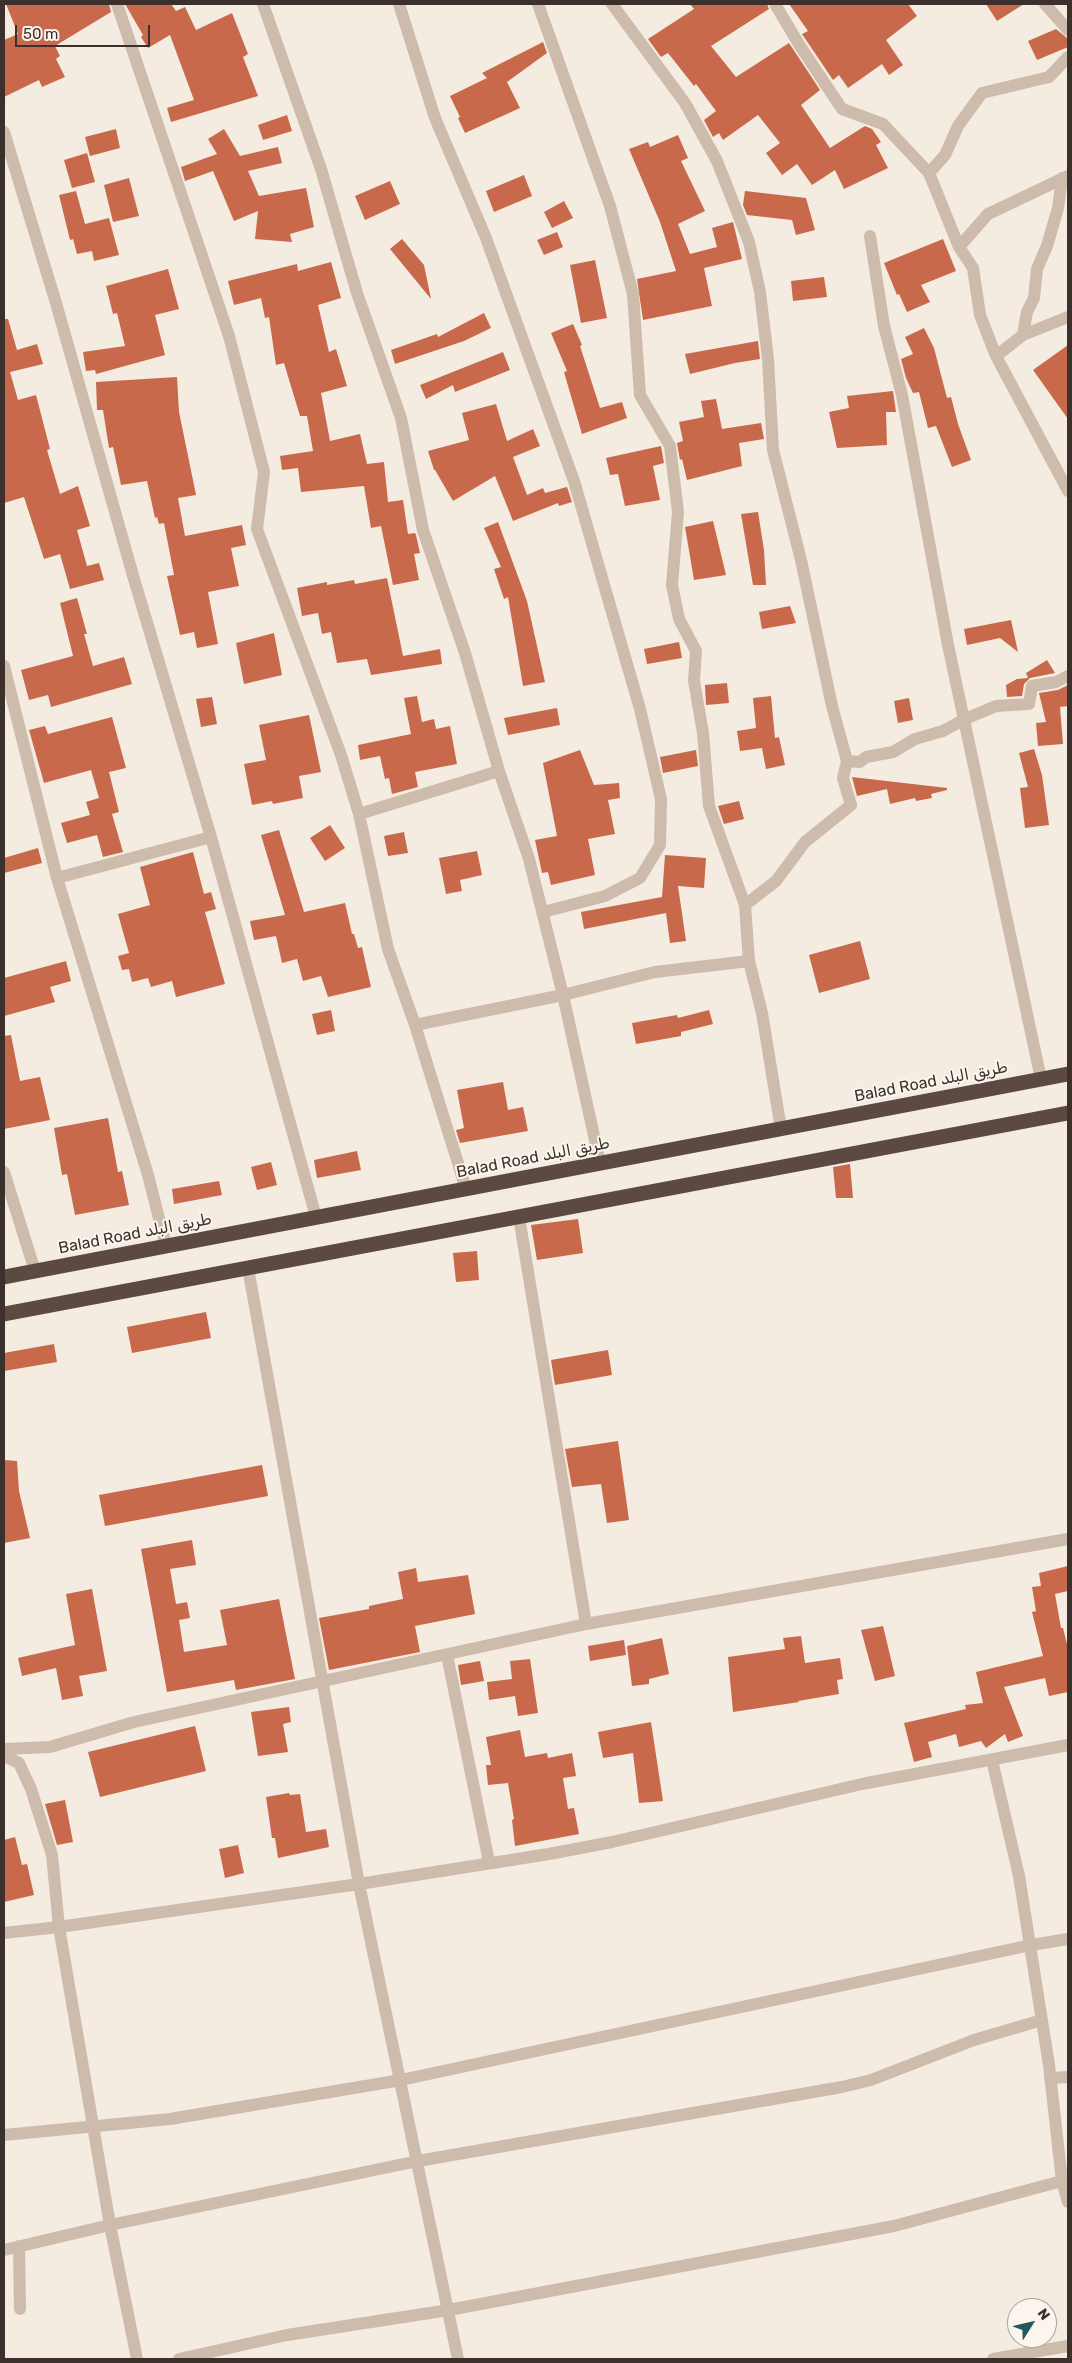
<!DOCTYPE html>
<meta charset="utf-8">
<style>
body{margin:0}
#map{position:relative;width:1072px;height:2363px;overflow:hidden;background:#f4ebe1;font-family:Rubik,sans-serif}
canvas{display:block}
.frame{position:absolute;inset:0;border:5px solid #3b302b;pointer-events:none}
.north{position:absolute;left:1007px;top:2298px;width:50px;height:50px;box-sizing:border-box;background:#fbf5ee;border:1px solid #aea6a0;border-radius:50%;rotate:54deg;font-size:14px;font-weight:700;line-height:20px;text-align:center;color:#3b302b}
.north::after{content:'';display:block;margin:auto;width:18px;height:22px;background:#1f5a5e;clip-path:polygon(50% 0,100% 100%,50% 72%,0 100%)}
.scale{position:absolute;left:15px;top:25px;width:135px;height:22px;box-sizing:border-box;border:2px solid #3b302b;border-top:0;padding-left:6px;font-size:15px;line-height:18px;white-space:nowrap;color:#3b302b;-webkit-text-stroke:4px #fbf5ee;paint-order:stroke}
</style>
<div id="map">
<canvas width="1072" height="2363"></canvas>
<div class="frame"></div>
<div class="north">N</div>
<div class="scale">50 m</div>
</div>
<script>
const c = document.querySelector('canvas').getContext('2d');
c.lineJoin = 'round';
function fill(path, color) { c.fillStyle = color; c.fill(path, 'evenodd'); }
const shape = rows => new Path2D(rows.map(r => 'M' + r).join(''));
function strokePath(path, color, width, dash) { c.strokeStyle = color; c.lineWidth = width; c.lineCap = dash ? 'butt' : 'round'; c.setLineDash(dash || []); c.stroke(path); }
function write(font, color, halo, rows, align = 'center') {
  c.font = font + ' Rubik,"Noto Sans Arabic",sans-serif'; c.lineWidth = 4; c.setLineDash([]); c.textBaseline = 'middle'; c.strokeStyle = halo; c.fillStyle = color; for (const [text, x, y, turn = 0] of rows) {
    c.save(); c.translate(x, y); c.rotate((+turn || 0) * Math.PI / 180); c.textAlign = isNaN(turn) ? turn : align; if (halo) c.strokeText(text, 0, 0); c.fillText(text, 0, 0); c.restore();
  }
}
fill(shape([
 [6,4,109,4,111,12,55,46,60,56,56,59,65,77,42,87,39,80,4,97,4,40,18,34],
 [125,4,171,4,176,11,185,7,196,30,232,13,248,54,243,57,258,96,171,122,167,108,194,100,170,35,148,48,141,37,143,35],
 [690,4,767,4,769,9,711,46,736,77,789,43,820,90,801,105,830,148,865,126,872,129,881,142,876,145,888,168,844,189,835,170,812,185,797,164,782,175,766,153,780,143,758,115,723,140,719,133,713,137,704,120,716,111,696,84,694,86,668,53,661,57,648,39,694,9],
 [789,4,908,4,917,16,886,40,903,65,889,75,882,64,848,88,839,75,833,80,802,34,808,31],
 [986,4,1024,4,997,21],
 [1056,29,1067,38,1068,47,1037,60,1028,41],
 [543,42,547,53,507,82,520,108,465,133,458,118,460,117,450,96,487,78,482,73],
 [287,115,292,131,263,140,258,125],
 [116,129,120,148,90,156,85,137],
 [224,129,240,156,278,147,282,163,248,171,259,196,306,188,314,227,290,234,292,242,255,239,258,211,234,221,213,171,185,181,181,167,217,154,208,139],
 [678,135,688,158,681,161,705,211,678,224,690,254,717,247,712,228,733,222,742,259,704,268,712,306,643,320,637,279,676,271,660,222,629,149,648,142,650,147],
 [87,153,95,182,72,188,64,160],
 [524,175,532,196,494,212,486,191],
 [129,178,139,216,113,222,104,185],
 [390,181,400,204,365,220,355,196],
 [76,191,85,224,109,218,119,255,94,261,92,251,77,254,73,239,70,240,59,195],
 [745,191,806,198,815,230,796,235,792,220,747,215,743,205],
 [564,201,573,218,552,228,544,212],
 [557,232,563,247,544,255,537,240],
 [402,239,424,265,431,299,390,249],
 [943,239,956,271,921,285,930,302,907,312,899,294,897,295,884,263],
 [595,260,607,318,581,323,570,265],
 [331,262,341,298,318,305,329,352,336,349,347,386,321,393,330,441,360,434,367,464,384,462,388,502,403,500,408,534,415,533,416,535,420,553,414,554,419,580,393,585,381,526,371,528,364,486,301,492,298,468,282,470,280,456,313,451,307,416,300,416,284,363,276,365,269,317,265,318,261,298,234,305,228,281,297,264,298,271],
 [168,269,179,309,155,315,165,355,96,374,95,370,86,371,83,352,125,346,117,313,113,314,106,286],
 [824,277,827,297,793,301,791,281],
 [484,313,491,328,464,341,395,364,391,350,437,334,438,337],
 [4,319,8,319,17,350,37,344,43,364,10,372,18,400,36,395,50,449,47,450,60,494,78,486,90,526,77,530,87,566,99,563,104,580,70,589,60,554,44,559,24,497,4,503],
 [573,324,582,345,580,346,600,408,622,402,627,418,582,434,564,372,567,371,551,333],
 [924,328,934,348,947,398,951,397,958,424,971,460,952,467,936,426,928,428,919,392,913,393,906,378,901,359,913,354,905,337],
 [758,341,760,359,735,363,690,374,685,354],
 [1068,345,1068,419,1033,370],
 [503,352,510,370,455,392,453,385,426,399,420,385],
 [177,377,179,412,196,495,178,498,185,536,242,525,246,545,231,548,239,586,208,592,218,644,197,648,194,632,180,635,167,576,174,575,164,523,159,524,157,517,155,518,147,481,121,485,113,447,109,448,103,410,97,410,96,382],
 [893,391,896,412,886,412,887,445,837,448,829,412,849,408,847,396],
 [716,399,722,429,761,423,764,439,739,443,742,466,687,480,682,459,680,460,677,443,683,441,679,422,704,417,701,401],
 [496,404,507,441,533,429,540,446,513,457,527,495,543,488,545,493,567,487,572,502,559,506,558,503,513,521,495,476,453,501,435,470,434,470,428,451,469,440,462,413],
 [661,446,664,463,653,466,660,500,625,506,618,474,610,475,606,458],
 [758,512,764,550,766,585,753,585,741,514],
 [713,521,726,575,694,580,685,527],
 [498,522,527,601,545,682,523,686,508,597,504,599,494,569,501,567,484,528],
 [387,578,403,656,440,649,442,664,371,675,367,659,337,663,331,632,322,634,318,613,302,616,297,588,327,582,327,585,354,580,355,584],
 [77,598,87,634,84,634,93,666,124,657,132,684,51,707,48,695,29,700,21,670,73,656,60,603],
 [790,606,796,623,762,629,759,612],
 [1011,620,1018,652,1000,638,967,645,964,629],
 [274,633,282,675,244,684,236,643],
 [679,642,682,658,647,664,644,649],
 [1047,660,1055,673,1030,678,1024,684,1022,696,1007,697,1006,685,1017,679,1028,678,1026,673],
 [727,683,729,703,706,705,705,685],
 [1068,685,1068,706,1060,707,1063,744,1038,746,1036,723,1046,722,1039,693,1058,690],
 [417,696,422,722,434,719,436,729,450,726,457,764,415,772,418,787,392,794,389,778,385,779,380,756,360,760,358,745,411,734,404,698],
 [771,696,775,738,779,737,785,765,766,769,762,748,740,751,737,731,756,728,753,698],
 [212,697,217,724,201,727,196,699],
 [909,698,913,720,898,723,894,701],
 [557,708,560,725,508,735,504,718],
 [309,715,321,772,299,776,303,798,273,804,272,801,252,805,244,764,266,760,259,725],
 [112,717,126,768,109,772,119,812,112,814,123,852,103,857,97,835,67,843,61,823,90,815,86,802,99,798,91,770,44,783,29,730,45,726,48,734],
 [1034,749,1042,775,1049,825,1025,828,1020,788,1028,787,1019,753],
 [580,750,594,785,619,783,620,798,608,800,615,834,588,839,595,875,551,885,548,872,542,873,535,840,557,836,543,763],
 [696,750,698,766,663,773,660,757],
 [852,777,947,788,947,790,931,794,932,798,916,801,915,798,890,804,887,789,857,796],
 [739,801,744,819,724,824,718,806],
 [330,825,345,848,325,861,310,838],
 [279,830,304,912,345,903,352,934,354,934,358,948,362,947,371,987,328,997,321,976,303,981,297,959,282,963,276,936,254,940,250,921,285,915,261,835],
 [404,832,408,853,388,856,384,836],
 [38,848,42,863,4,873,4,858],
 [477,851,482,875,460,880,462,891,446,894,439,858],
 [193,852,204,894,211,892,216,909,205,912,225,984,176,997,172,981,151,987,148,978,132,982,129,969,122,970,118,956,129,953,118,914,150,905,140,867],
 [665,855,706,858,704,888,678,886,686,941,670,943,666,913,584,929,581,912,662,897],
 [860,941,870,979,819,993,809,955],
 [66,961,71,981,50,987,55,1002,4,1016,4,978],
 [331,1010,335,1031,317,1035,312,1014],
 [709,1010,713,1024,681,1032,681,1036,636,1044,632,1023,677,1015,678,1018],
 [11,1035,20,1081,40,1077,50,1120,4,1129,4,1036],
 [503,1082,508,1110,523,1107,528,1131,460,1143,456,1130,464,1128,457,1090],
 [108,1118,118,1172,122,1171,129,1205,75,1215,67,1174,62,1175,54,1128],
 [357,1151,361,1170,317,1178,314,1160],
 [271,1162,277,1185,257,1190,251,1167],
 [850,1164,853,1198,836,1198,833,1167],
 [219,1181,222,1195,174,1204,172,1189],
 [578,1219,583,1253,537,1260,531,1225],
 [477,1251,479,1280,456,1282,453,1253],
 [206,1312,211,1338,132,1353,127,1327],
 [54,1344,57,1362,4,1371,4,1353],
 [608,1350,612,1375,555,1385,551,1360],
 [618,1441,629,1520,607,1523,601,1484,572,1487,565,1449],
 [4,1460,17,1461,19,1491,30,1538,4,1543],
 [262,1465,268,1496,105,1526,99,1495],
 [192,1540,196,1565,170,1569,176,1604,187,1602,190,1618,179,1620,184,1652,227,1645,220,1610,279,1599,295,1679,236,1690,234,1680,167,1692,141,1549],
 [1068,1566,1068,1591,1055,1594,1061,1628,1063,1628,1068,1648,1068,1692,1049,1696,1045,1678,1004,1687,1023,1736,1008,1742,1005,1734,986,1748,981,1741,959,1747,956,1734,928,1742,932,1757,914,1762,904,1723,966,1709,965,1705,983,1703,976,1672,1043,1656,1032,1612,1036,1611,1032,1587,1041,1586,1039,1573],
 [416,1568,418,1582,468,1575,475,1614,415,1626,420,1652,329,1670,319,1618,369,1609,369,1606,403,1599,398,1572],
 [92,1589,107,1671,79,1676,83,1696,62,1700,56,1668,22,1676,18,1658,75,1645,66,1594],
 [883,1626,895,1676,875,1681,861,1630],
 [801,1636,805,1663,840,1658,843,1679,837,1680,839,1694,798,1701,799,1702,733,1712,728,1657,785,1649,783,1638],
 [662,1638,669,1674,649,1679,649,1684,632,1686,627,1646],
 [624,1640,626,1655,590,1661,588,1646],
 [530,1659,538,1713,518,1716,515,1696,489,1700,487,1682,512,1679,510,1661],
 [480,1661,484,1681,461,1685,458,1665],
 [289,1707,291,1722,283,1724,288,1752,258,1756,251,1712],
 [651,1722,663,1801,639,1803,633,1753,603,1758,598,1732],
 [195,1726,206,1771,100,1797,88,1752],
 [520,1730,525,1757,547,1753,548,1758,572,1753,576,1776,563,1778,568,1809,574,1808,579,1834,515,1846,512,1820,514,1819,508,1783,488,1785,486,1765,491,1765,486,1737],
 [289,1793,290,1795,300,1794,306,1832,326,1829,329,1847,278,1858,275,1838,272,1838,266,1797],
 [65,1800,73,1842,57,1845,45,1804],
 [15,1837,22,1865,27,1864,34,1895,4,1902,4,1840],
 [238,1845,244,1873,225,1878,219,1849]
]), '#c8694b');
strokePath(shape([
 [117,4,229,336,264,472,257,529,341,755,359,814,388,949,415,1025,466,1189],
 [263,4,321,169,357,293,401,418,423,530,465,653,499,771,529,859,563,995,600,1163],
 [399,4,435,118,486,238,574,481,640,709,661,799,660,845,640,878,605,896,543,912],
 [538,4,610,206,633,294,640,395,670,446,678,512,672,585,679,619,696,651,694,681,703,733,709,806,745,905,749,961],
 [612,4,685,103,717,161,749,242,760,292,768,359,773,450,801,560,832,706,847,761],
 [775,4,800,46,842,109,883,124,929,173,959,247,973,268,980,315,996,356,1068,491],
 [1045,4,1068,30],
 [4,132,56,303,134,579,211,837,316,1217],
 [929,173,945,155,958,126,982,93,1049,77,1068,57],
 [870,236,884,326,902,395,948,645,1041,1079],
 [959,247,988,214,1068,176],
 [1023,335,1068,317],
 [996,356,1023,335,1027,312,1034,298,1037,269,1047,246,1058,208,1062,178],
 [4,666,57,878,148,1175,166,1246],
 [359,814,499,771],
 [57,878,211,837],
 [745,905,776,881,805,842,851,805,843,778,847,761,860,762,866,757,893,752,915,739,943,731,965,719,996,706,1029,704,1032,686,1056,682,1068,676],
 [415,1025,563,995,655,972,749,961,762,1013,781,1129],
 [4,1172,35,1271],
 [248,1268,359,1884,458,2359],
 [586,1624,1068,1539],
 [447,1655,489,1862],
 [4,1749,50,1747,134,1722,586,1624,519,1217],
 [4,1756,19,1763,31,1789,52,1855,59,1927,110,2225,137,2359],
 [992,1760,1019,1876,1049,2065,1062,2181,1068,2202],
 [4,1933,59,1927,359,1884,549,1854,612,1842,862,1784,1068,1745],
 [1050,2078,1068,2077],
 [4,2135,170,2119,401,2080,1031,1945,1068,1939],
 [19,2246,20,2309],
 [4,2250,110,2225,418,2161,842,2087,871,2080,974,2040,1042,2020],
 [179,2359,287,2335,449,2310,894,2226,1062,2181],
 [993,2359,1068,2346]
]), '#cdbbac', 12);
strokePath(shape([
 [4,1277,1068,1074],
 [4,1314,1068,1113]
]), '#5c4a42', 15);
write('16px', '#3b302b', '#fbf5ee', [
 ["Balad Road طريق البلد",931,1082,-11],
 ["Balad Road طريق البلد",533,1158,-11],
 ["Balad Road طريق البلد",135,1234,-11]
]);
</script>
